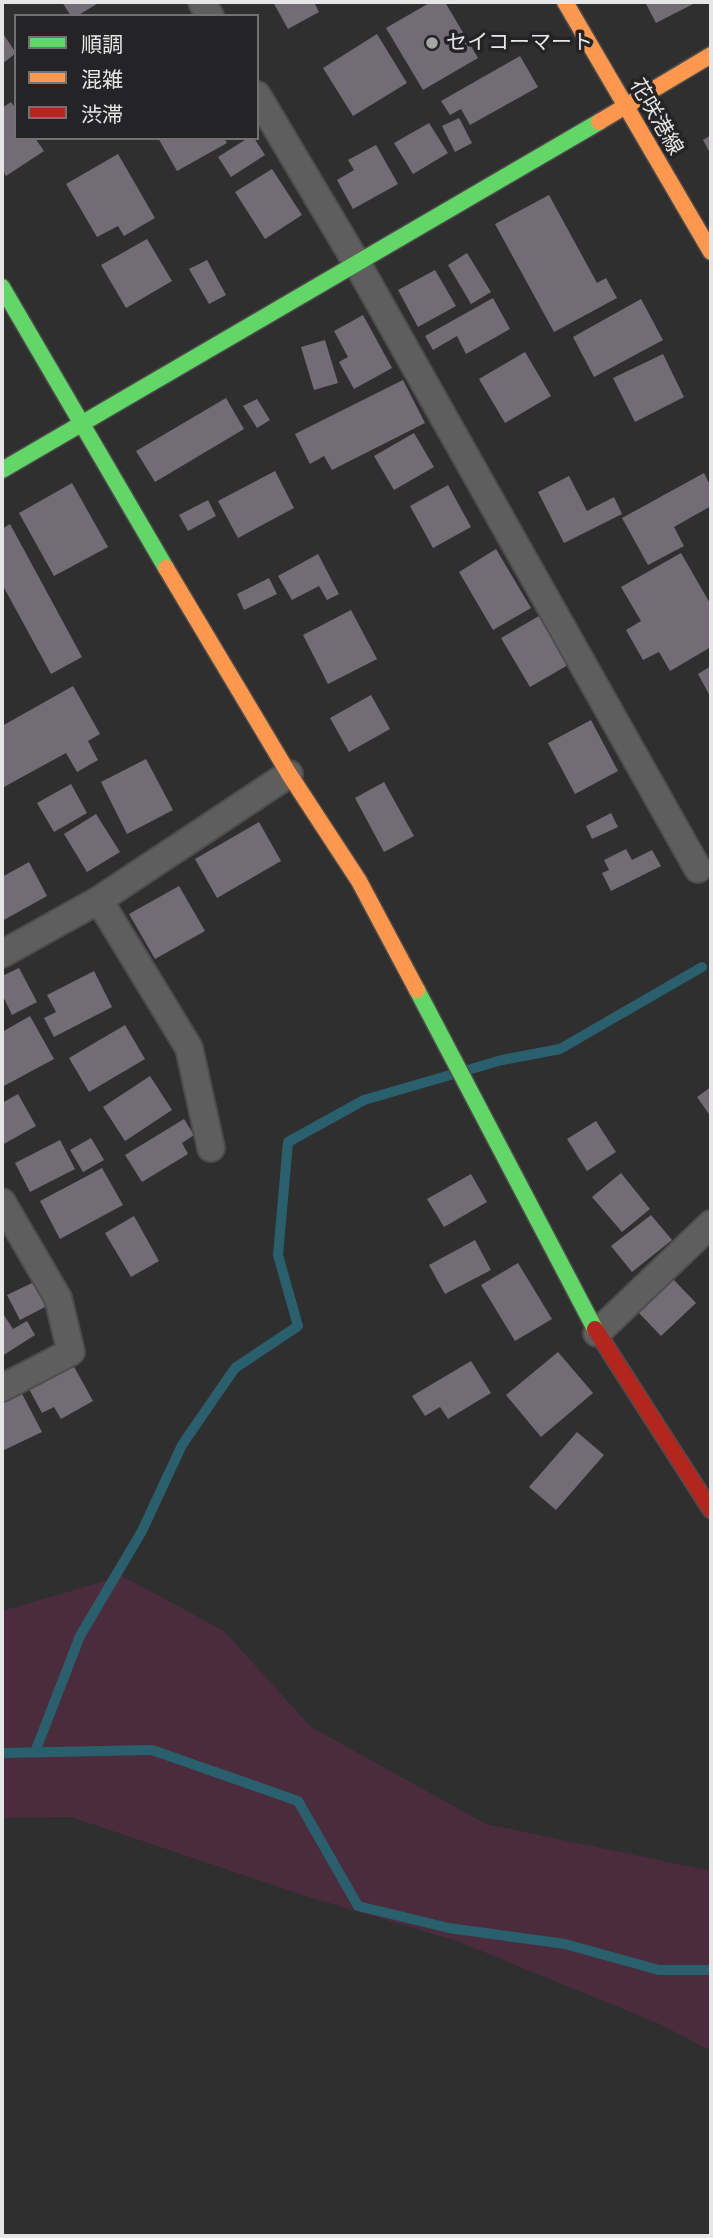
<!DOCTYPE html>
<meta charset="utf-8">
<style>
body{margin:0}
#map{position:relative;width:713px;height:2238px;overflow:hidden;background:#2f2f2f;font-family:"IBM Plex Serif","Noto Sans JP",serif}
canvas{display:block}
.frame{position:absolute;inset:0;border:4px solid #e6e6e7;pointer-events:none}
.legend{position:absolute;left:14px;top:14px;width:245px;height:126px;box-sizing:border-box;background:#242426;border:2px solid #727273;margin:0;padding:9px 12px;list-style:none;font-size:21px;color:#e6e6e7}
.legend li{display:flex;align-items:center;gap:14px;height:35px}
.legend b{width:35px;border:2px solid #727273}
</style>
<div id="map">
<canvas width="713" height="2238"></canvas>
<div class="frame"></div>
<ul class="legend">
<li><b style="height:9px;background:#63d668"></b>順調</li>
<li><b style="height:9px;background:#ff974d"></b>混雑</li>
<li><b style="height:9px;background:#b3261e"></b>渋滞</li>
</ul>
</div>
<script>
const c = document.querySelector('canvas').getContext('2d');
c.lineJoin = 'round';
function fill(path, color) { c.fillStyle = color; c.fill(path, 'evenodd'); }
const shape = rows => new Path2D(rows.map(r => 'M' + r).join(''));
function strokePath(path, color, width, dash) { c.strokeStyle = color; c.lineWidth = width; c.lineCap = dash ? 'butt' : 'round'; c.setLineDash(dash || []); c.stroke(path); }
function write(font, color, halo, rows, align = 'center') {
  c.font = font + ' "IBM Plex Serif","Noto Sans JP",serif'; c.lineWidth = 7; c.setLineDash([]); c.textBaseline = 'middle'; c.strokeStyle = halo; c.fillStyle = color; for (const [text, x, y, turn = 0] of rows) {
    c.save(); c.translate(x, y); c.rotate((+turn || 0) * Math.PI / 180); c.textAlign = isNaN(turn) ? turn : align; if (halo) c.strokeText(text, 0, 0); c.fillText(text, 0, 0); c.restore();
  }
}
fill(shape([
 [122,1576,224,1631,311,1727,486,1824,711,1871,711,2051,662,2025,457,1941,309,1897,71,1817,2,1818,2,1611]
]), '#4a2c3d');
strokePath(shape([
 [35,1752,80,1636,142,1531,182,1445,235,1368,298,1326,278,1255,288,1142,364,1100,502,1060,560,1049,702,967],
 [2,1753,152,1750,298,1801,358,1906,449,1928,565,1944,659,1970,711,1970]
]), '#2a606e', 10);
fill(shape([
 [62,2,100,2,77,16,71,16],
 [273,2,314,2,319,12,288,29],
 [431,2,445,2,478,58,423,90,386,28],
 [645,2,697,2,656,23],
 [2,32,16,53,2,64],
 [377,34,407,83,353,116,323,68],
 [520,56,538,87,470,125,461,109,450,115,441,101],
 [11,102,16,109,16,138,35,138,44,151,6,176,2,169,2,108],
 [459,118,472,143,455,152,442,126],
 [429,123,448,153,413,174,394,143],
 [711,135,711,155,703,140],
 [158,138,224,138,227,143,177,171],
 [248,138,254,138,265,155,231,177,218,157],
 [376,145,398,184,353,209,337,180,354,170,348,160],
 [118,154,155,218,124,236,118,226,97,237,66,184],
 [272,169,302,215,265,239,235,192],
 [549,195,597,283,606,278,617,298,554,332,495,224],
 [147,239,172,281,126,308,101,265],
 [467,253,491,292,471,304,448,265],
 [207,260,226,295,209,304,189,269],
 [435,270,456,306,418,327,398,290],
 [493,298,510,329,466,354,457,336,433,350,425,336],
 [641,299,663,340,594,377,573,337],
 [363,315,392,368,354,389,339,362,348,357,334,331],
 [325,340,338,383,314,390,301,347],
 [525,352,551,396,505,423,479,379],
 [663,354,684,397,635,422,613,378],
 [403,380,425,423,332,470,324,456,310,464,295,434],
 [226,398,244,429,155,482,136,451],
 [257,399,270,420,257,428,243,406],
 [414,433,434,467,394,490,374,456],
 [275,471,294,508,238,538,218,501],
 [704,473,711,487,711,506,674,527,684,546,648,565,622,518],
 [569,476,587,511,614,497,622,514,564,543,538,492],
 [72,483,108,547,54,576,19,513],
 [448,485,471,527,433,548,410,506],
 [208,500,216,516,188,531,179,515],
 [10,524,82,657,51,674,2,584,2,529],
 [496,549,531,608,493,630,459,572],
 [681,553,711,605,711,647,670,671,659,652,643,660,626,630,641,621,621,587],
 [318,554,339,594,327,600,319,586,292,600,278,576],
 [269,578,277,594,244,610,237,594],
 [351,610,377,659,328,684,303,635],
 [539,616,568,665,530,687,501,638],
 [711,666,711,698,698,674],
 [73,686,100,734,88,741,98,760,77,772,66,753,2,788,2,726],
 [371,695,390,729,349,752,330,718],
 [591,720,618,771,575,794,548,743],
 [146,759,173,810,127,834,101,782],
 [384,782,414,836,384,852,355,798],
 [71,784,87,813,54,832,37,803],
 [611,813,618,827,592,839,586,826],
 [96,814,120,852,87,872,64,834],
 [259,822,281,861,217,898,195,859],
 [626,849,632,860,652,850,661,866,611,891,602,873,609,870,604,860],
 [29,862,47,896,2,921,2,877],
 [179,886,205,931,155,959,129,914],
 [19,968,37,1002,12,1015,2,994,2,976],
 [94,971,112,1007,54,1037,44,1018,56,1012,47,995],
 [30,1016,54,1059,2,1087,2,1032],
 [125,1025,145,1059,89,1092,69,1058],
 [150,1076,172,1110,125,1141,103,1107],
 [711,1087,711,1117,697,1097],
 [18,1094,36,1126,2,1145,2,1103],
 [184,1119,194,1135,182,1143,188,1154,142,1182,125,1155],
 [596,1121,616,1152,587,1171,567,1139],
 [91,1138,104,1160,83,1172,70,1150],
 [60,1140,75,1169,30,1192,15,1163],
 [102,1168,123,1205,60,1239,40,1201],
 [621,1173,650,1209,622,1232,592,1197],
 [471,1174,487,1202,444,1227,427,1199],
 [651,1215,672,1240,632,1272,611,1246],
 [134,1216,159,1261,131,1277,105,1233],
 [475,1240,491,1270,445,1294,429,1265],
 [518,1263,552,1319,515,1341,481,1285],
 [672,1278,696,1303,661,1336,637,1311],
 [34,1282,47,1306,20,1320,7,1295],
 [2,1312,13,1329,27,1321,35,1335,2,1356],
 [558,1352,593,1393,541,1437,506,1395],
 [471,1361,491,1393,448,1419,440,1407,425,1416,412,1396],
 [72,1363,93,1401,61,1419,54,1407,42,1413,28,1387],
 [19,1388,42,1432,2,1451,2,1397],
 [577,1432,604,1455,556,1510,529,1487]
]), '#726d75');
const street = shape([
 [202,2,210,16],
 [257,95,358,265,698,869],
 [99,900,189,1048,211,1148],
 [2,954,99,900,289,774],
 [2,1202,58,1298,71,1352,2,1388],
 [597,1333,711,1224]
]);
const fast = shape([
 [2,287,166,568],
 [2,470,599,122],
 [417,990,595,1329]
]);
const slow = shape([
 [565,2,711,252],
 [599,122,711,55],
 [166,568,289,774,359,881,417,990]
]);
const jam = shape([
 [595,1329,711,1510]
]);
strokePath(street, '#4d4d4d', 30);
strokePath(fast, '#4d4d4d', 19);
strokePath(slow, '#4d4d4d', 19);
strokePath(jam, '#4d4d4d', 19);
strokePath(street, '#5e5e5f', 26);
strokePath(fast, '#63d668', 16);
strokePath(slow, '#ff974d', 16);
strokePath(jam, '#b3261e', 16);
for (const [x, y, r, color] of [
 [432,43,7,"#a6a6a7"]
]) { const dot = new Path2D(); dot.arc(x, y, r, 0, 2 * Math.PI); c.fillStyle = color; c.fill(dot); strokePath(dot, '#242426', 2.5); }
write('21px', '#e6e6e7', '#242426', [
 ["セイコーマート",446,43]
], 'left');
write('21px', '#e6e6e7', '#242426', [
 ["花咲港線",656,117,60]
]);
</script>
